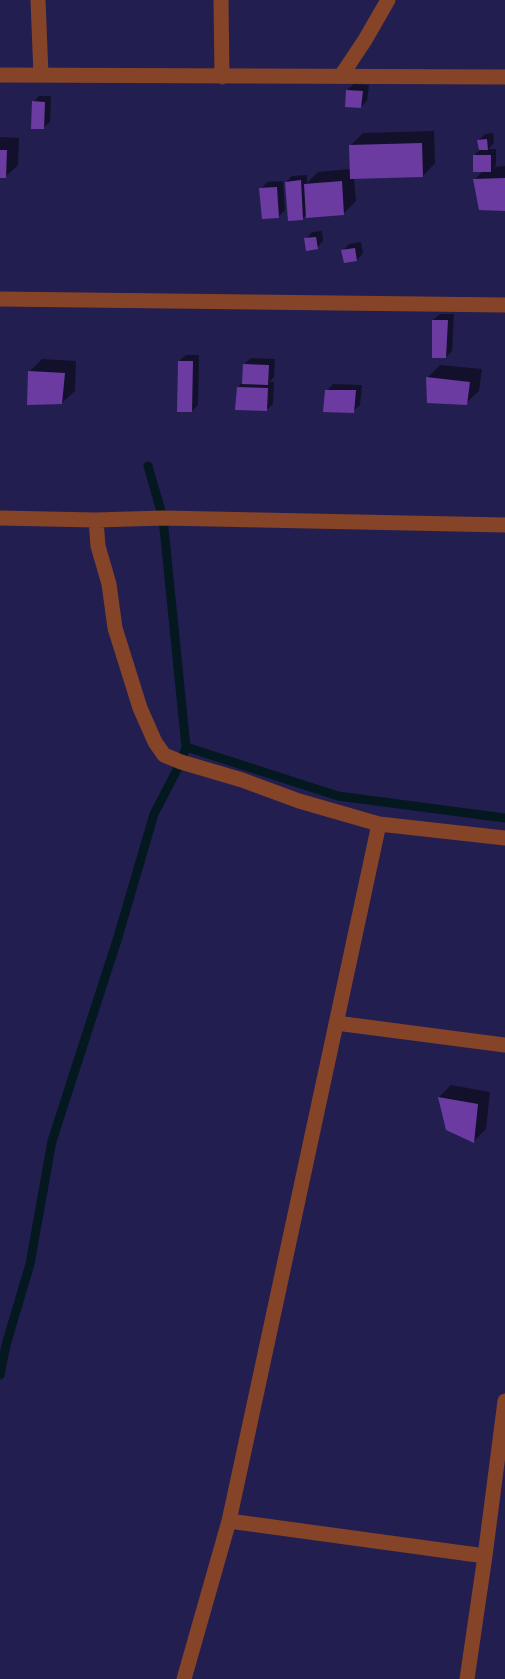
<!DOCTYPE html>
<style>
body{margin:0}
canvas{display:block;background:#221e4f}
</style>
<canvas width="505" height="1679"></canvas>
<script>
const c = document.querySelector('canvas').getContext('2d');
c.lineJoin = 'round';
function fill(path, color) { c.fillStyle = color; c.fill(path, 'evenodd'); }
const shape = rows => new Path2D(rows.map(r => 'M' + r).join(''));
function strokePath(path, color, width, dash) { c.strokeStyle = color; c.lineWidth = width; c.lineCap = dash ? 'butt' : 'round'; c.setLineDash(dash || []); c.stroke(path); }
fill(shape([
 [354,84,369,85,367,101,361,107,347,90],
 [39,96,51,96,50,122,43,128,33,102],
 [434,131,435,163,423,176,354,178,356,201,343,214,307,214,303,218,286,182,292,176,307,175,307,183,318,172,351,169,350,146,363,133],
 [493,133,494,143,488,149,496,149,496,165,494,167,505,166,505,210,474,180,483,171,474,155,480,150,479,140,485,134],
 [0,137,19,138,18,165,5,177,0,177],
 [283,181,285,210,279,216,261,189,267,182],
 [322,231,323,241,317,248,306,239,312,232],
 [361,242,363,253,357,260,343,251,349,244],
 [440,314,454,314,452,351,446,357,433,320],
 [186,355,199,355,198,405,192,411,179,361],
 [251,358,275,359,274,377,269,382,274,382,273,404,266,410,238,387,244,381,244,364],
 [42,359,76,361,75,391,62,403,29,372],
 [440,365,482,369,479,391,466,403,427,378],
 [333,384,362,385,360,405,353,411,327,391],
 [451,1085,490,1092,486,1129,474,1141,447,1129,439,1097]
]), '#0007');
strokePath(shape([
 [148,466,163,518,186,747,338,796,505,818],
 [0,1375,6,1345,30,1264,52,1141,118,937,154,814,181,762,186,747]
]), '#03181f', 9);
fill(shape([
 [346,90,363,91,361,108,345,107],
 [32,101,45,102,44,129,31,129],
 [487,139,488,150,479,150,477,140],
 [422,143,423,177,350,179,349,145],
 [0,150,7,150,6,178,0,178],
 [473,155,491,155,491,172,473,172],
 [505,178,505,211,479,210,473,179],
 [301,180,303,220,288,221,285,182],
 [342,181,344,215,306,218,304,184],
 [277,187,279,218,262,219,259,188],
 [316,237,318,249,306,251,304,238],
 [355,248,357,261,344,263,341,250],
 [432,320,448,320,446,358,432,358],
 [178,361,193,361,192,412,177,412],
 [243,364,269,365,268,385,242,384],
 [28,371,65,373,62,404,27,405],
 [426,377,470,382,467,405,427,403],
 [237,387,268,388,267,411,235,410],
 [325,390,356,390,354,413,323,412],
 [438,1097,478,1104,474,1143,446,1130]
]), '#6b3ba1');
strokePath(shape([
 [38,0,41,75],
 [221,0,222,77],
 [0,75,505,77],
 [341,76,365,40,388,0],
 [0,299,505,305],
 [0,518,96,520,163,518,505,525],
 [96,520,98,546,109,584,115,628,140,708,155,742,164,755,181,762,242,780,299,801,379,824,505,838],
 [336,1023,505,1045],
 [229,1521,485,1556],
 [184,1679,229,1521,379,824],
 [467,1679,485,1556,505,1401]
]), '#854328', 15);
</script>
